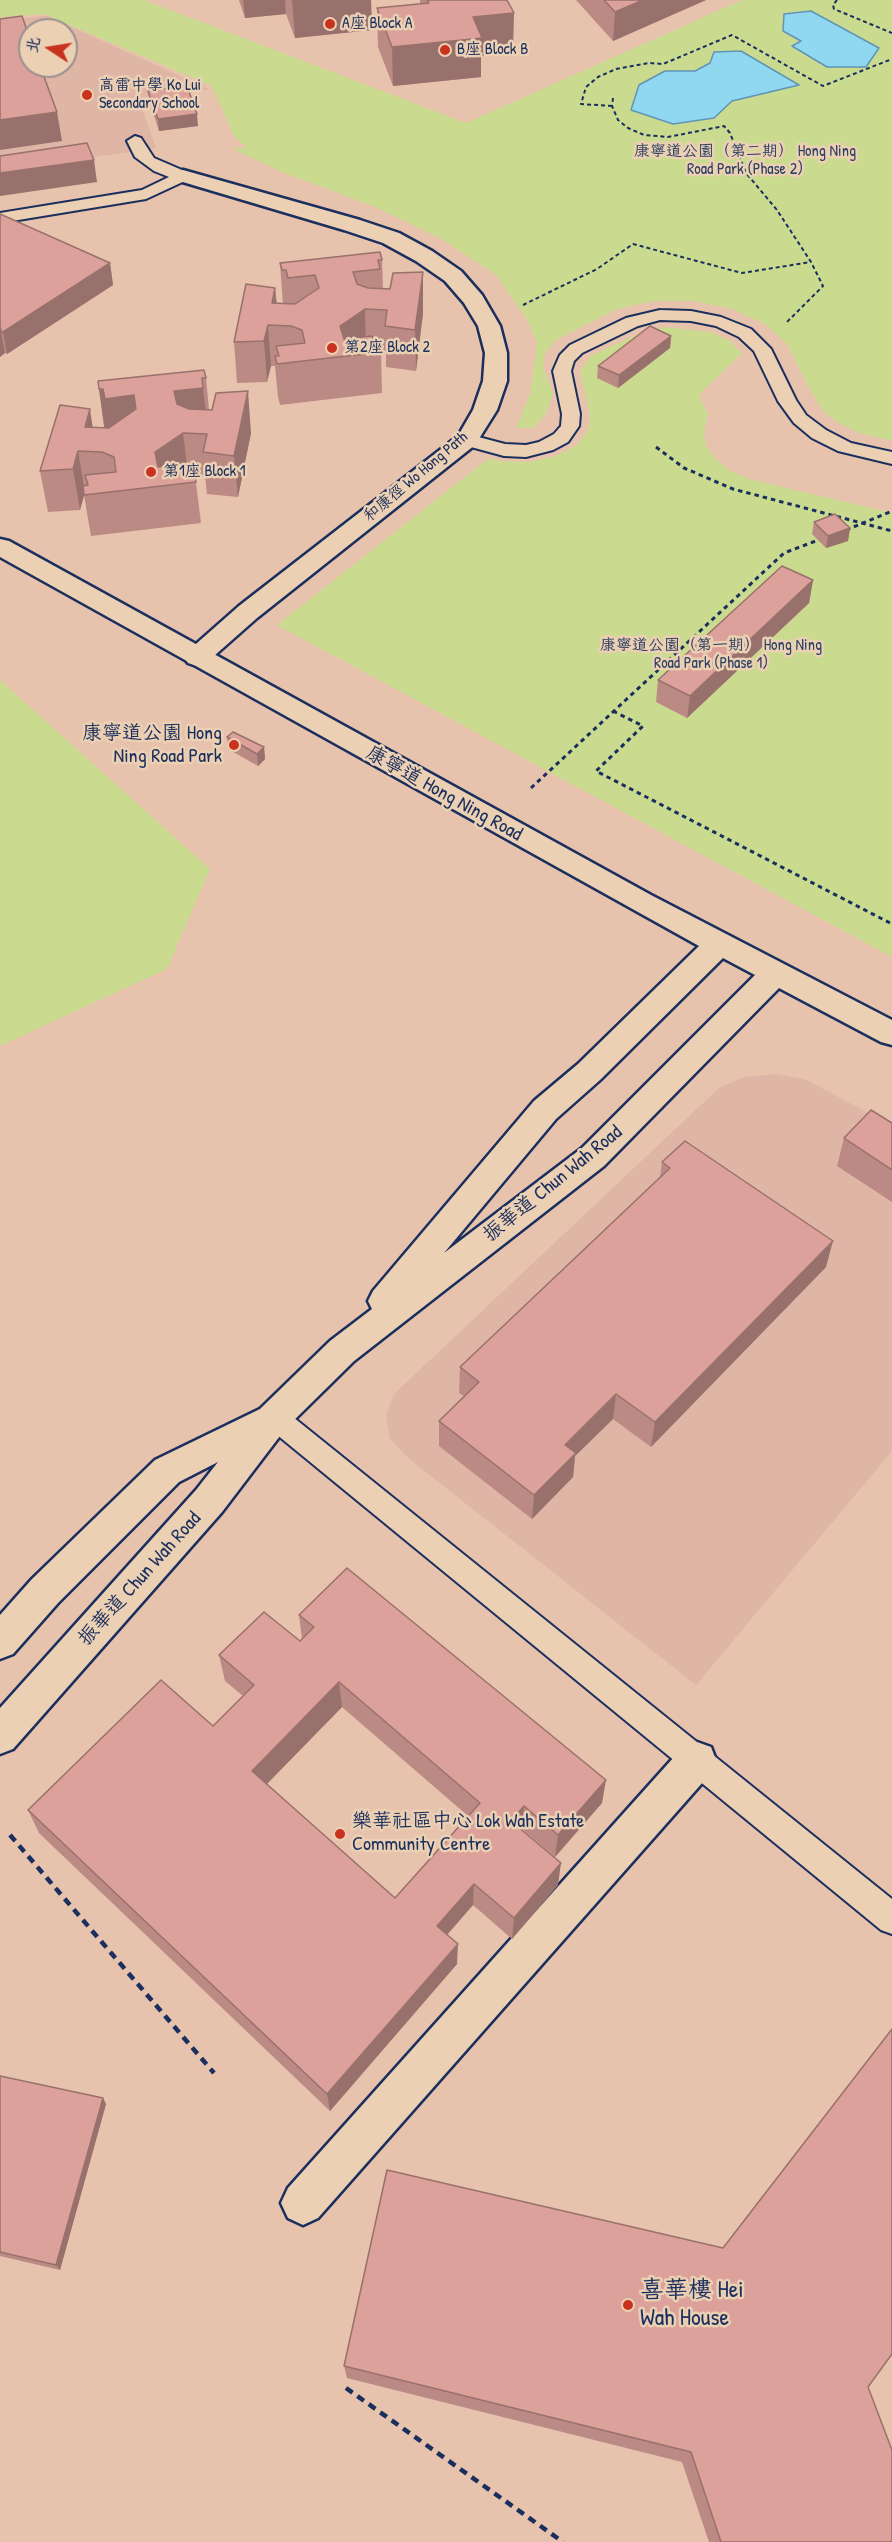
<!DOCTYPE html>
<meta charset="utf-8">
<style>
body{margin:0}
#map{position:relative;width:892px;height:2542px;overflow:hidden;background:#e7c2ac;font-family:"Patrick Hand","LXGW WenKai TC",sans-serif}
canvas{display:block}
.north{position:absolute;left:18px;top:18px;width:60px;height:60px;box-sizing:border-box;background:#ecd0b3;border:2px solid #989091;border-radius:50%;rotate:282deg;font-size:16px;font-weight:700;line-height:24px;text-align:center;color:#1b2f5e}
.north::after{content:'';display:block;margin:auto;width:21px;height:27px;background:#c8321e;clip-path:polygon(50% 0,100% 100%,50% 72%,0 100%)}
</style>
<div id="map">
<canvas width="892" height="2542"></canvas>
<div class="north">北</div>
</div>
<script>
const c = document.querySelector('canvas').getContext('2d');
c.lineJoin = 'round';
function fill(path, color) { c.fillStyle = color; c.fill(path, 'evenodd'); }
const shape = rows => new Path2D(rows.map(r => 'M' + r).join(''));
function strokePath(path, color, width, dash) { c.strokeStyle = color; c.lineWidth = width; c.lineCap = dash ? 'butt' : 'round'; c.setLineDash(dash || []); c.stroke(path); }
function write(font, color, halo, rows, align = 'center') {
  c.font = font + ' "Patrick Hand","LXGW WenKai TC",sans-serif'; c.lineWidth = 5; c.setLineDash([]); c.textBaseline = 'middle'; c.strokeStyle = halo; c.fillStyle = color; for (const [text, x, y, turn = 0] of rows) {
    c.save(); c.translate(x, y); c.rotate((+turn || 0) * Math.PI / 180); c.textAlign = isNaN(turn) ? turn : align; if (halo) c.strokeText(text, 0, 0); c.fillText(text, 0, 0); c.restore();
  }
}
fill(shape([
 [47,16,209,89,139,100,156,148,0,171,0,20],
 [30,30,66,30,66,66,30,66],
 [777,1074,807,1080,892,1126,892,1451,696,1685,408,1458,390,1439,386,1416,394,1394,719,1088,744,1077]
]), '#dfb5a6');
fill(shape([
 [0,0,144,0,466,123,742,0,892,0,892,441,859,433,839,423,824,412,814,397,787,344,765,324,732,309,694,301,654,301,617,309,556,340,545,353,543,368,553,393,546,414,533,428,516,428,530,394,537,344,528,321,495,274,440,238,373,206,282,172,231,148,247,148,234,136,212,86,44,14,0,17],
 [665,327,711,332,730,341,742,353,699,395,708,414,704,433,706,446,716,459,730,471,749,479,892,513,892,957,277,625,489,458,500,461,529,462,556,456,577,445,589,429,590,414,580,372,590,356,643,332],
 [0,680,210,869,167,969,0,1046]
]), '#cadb8f');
const water = shape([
 [811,11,879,48,866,67,827,67,792,46,801,41,783,31,784,14,811,11],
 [741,51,799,85,732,101,714,118,673,124,631,110,639,85,665,71,695,71,710,63,714,52,741,51]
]);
fill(water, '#8fd8f0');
strokePath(water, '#6194b6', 1.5);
const service = shape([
 [135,136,141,138,154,158,189,173,191,176,189,179,146,199,0,223,0,213,142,190,169,177,154,171,135,157,127,141,135,136],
 [660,310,691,311,721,317,751,329,771,349,796,400,806,415,826,430,851,443,892,452,892,464,838,451,812,438,794,423,778,401,754,351,739,337,716,326,691,321,660,320,638,326,582,353,574,361,571,371,580,414,579,426,568,442,553,450,526,457,504,456,460,444,458,440,460,436,467,434,505,444,526,445,539,442,554,434,561,426,562,414,553,371,560,355,570,345,626,318,660,310],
 [274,1406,283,1409,892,1899,892,1934,881,1930,265,1425,261,1417,265,1409,274,1406]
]);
const pedestrian = shape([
 [697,1742,711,1747,716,1760,711,1773,318,2218,303,2225,288,2218,281,2203,288,2188,683,1747,697,1742]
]);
const minor = shape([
 [183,170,360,220,399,233,432,251,461,271,482,295,500,326,507,353,507,381,497,410,475,445,257,618,206,663,197,666,188,663,184,657,188,651,239,606,458,436,473,410,483,381,485,353,478,326,464,303,445,281,416,261,383,243,344,230,176,180,173,176,176,172,183,170]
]);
const secondary = shape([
 [0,539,9,541,651,895,892,1020,892,1045,881,1042,779,988,604,1166,354,1361,286,1428,222,1512,13,1749,0,1754,0,1708,196,1490,218,1462,179,1482,58,1603,13,1654,0,1659,0,1615,32,1579,155,1460,260,1409,330,1341,372,1309,368,1301,373,1291,534,1101,578,1064,699,946,0,557,0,539],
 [723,958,755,975,582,1148,444,1253,556,1119,600,1080,723,958]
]);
strokePath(service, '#1b2f5e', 4);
strokePath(pedestrian, '#1b2f5e', 5);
strokePath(minor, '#1b2f5e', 5);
strokePath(secondary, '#1b2f5e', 5);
strokePath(shape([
 [837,0,833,5,834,9,892,33],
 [613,98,612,106,618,120,628,128,644,135,668,137,724,126,730,133,746,173,777,210,811,262,823,286,787,322],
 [612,106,581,104,586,87,598,77,616,69,649,63,663,64,732,35,823,86,892,59],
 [523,305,597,269,633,244,742,273,811,262]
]), '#1b2f5e', 2, [4, 3]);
strokePath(shape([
 [656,447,684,468,733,489,892,531],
 [613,711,643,726,596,771,892,924],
 [531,788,784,553,821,539]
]), '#1b2f5e', 3, [4.5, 4]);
strokePath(shape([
 [10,1835,214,2073],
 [346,2388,563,2542]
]), '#1b2f5e', 4.5, [8, 6]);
fill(service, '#ecd0b3');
fill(pedestrian, '#ecd0b3');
fill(minor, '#ecd0b3');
fill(secondary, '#ecd0b3');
strokePath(shape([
 [846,530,892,511]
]), '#1b2f5e', 3, [4.5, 4]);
fill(shape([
 [239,0,371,0,372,30,295,38,286,14,245,18],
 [420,0,507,0,513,53,481,56,481,77,393,86,378,47,377,8,420,4],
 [576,0,706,0,613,41],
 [148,91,198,126,159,131,150,103],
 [0,214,110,263,113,285,7,354,5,353,0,357],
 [382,260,383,289,423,313,416,371,386,367,386,351,381,351,382,393,280,405,278,397,275,366,271,366,267,382,237,383,234,342,275,288,277,303,283,304,280,263],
 [671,336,670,348,618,388,597,378,598,366],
 [206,378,209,410,251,433,238,497,207,494,205,475,195,475,201,523,91,536,84,495,80,510,48,512,40,471,93,427,104,427,99,389],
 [814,522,850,528,848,541,826,548,812,534],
 [813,580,809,603,687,718,656,702,658,680],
 [227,737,264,747,265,759,258,766,228,749],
 [892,1123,892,1202,837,1166,844,1138],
 [662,1162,826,1267,651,1447,613,1419,575,1456,573,1477,532,1519,439,1446,439,1421,464,1396,459,1393,460,1367,660,1177],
 [299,1615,602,1803,555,1857,522,1829,558,1885,512,1939,473,1905,447,1935,457,1964,330,2111,39,1833,28,1810,213,1726,243,1696,225,1681,219,1655,300,1641,302,1639],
 [342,1707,468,1816,395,1898,267,1784],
 [0,2076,103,2098,106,2104,60,2270,0,2256],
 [344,2366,868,2387,892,2542,709,2542,682,2462,347,2378]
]), '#bc8a84');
fill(shape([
 [243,0,285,0,286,14,245,18],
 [292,0,371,0,372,30,295,38],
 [643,0,706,0,613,41,615,12],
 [514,13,513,53,481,56,481,77,393,86,392,47,473,17],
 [57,112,62,141,0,150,0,120],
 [197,114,198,126,159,131,158,119],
 [94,160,97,182,0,196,0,173],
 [110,263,113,285,7,354,3,332],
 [423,272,423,313,416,371,415,330],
 [275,288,278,325,272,303],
 [365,309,366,350,341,357,340,326],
 [268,325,271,366,267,382,264,341],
 [0,326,5,353,0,357],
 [671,336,670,348,618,388,619,375],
 [203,388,208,429,179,432,174,391],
 [99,389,103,389,134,395,139,436,105,431],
 [248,391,251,433,238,497,234,456],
 [90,409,96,450,85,427],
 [183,433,188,474,159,486,155,452],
 [78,451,85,492,80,510,73,469],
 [850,528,848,541,826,548,828,536],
 [813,580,809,603,687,718,690,696],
 [264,747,265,759,258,766,257,754],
 [833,1241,826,1267,651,1447,655,1422],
 [616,1394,613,1419,575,1456,573,1477,532,1519,534,1495,565,1445],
 [339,1682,342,1707,257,1794,252,1771],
 [606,1780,602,1803,555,1857,558,1835],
 [524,1806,522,1829,509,1843,511,1821],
 [561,1863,558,1885,512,1939,514,1918],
 [474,1884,473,1905,437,1946,437,1926],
 [458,1944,457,1964,330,2111,327,2094],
 [103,2098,106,2104,60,2270,56,2265]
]), '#99716c');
const building = shape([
 [427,0,507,0,514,13,473,17,482,38,392,47,377,8,429,3,427,0],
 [604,0,643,0,615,12,604,0],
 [22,16,30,39,30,66,40,66,57,112,0,120,0,19,22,16],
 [187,86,197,114,158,119,148,91,187,86],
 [87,143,94,160,0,173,0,156,87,143],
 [0,214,110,263,3,332,1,331,0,326,0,214],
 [380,252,382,260,378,260,380,269,353,272,357,284,368,288,390,289,393,273,423,272,415,330,385,326,387,310,365,309,340,326,344,339,372,336,375,345,379,345,381,352,277,364,275,356,279,356,276,346,305,343,302,330,291,326,268,325,264,341,234,342,246,284,275,288,272,303,295,304,319,288,315,275,288,278,286,270,282,270,280,263,380,252],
 [650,326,671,336,619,375,598,366,650,326],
 [204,370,206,378,202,378,203,388,174,391,177,404,189,409,212,410,216,393,248,391,234,456,203,452,207,434,183,433,155,452,158,467,189,463,190,474,194,473,196,482,84,495,83,486,88,485,85,475,116,472,114,457,102,452,78,451,73,469,40,471,60,405,90,409,85,427,109,428,136,409,134,395,105,399,103,389,99,389,98,381,204,370],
 [835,514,850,528,828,536,814,522,835,514],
 [782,566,813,580,690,696,658,680,782,566],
 [233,732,264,747,257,754,227,737,233,732],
 [871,1110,892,1123,892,1170,844,1138,871,1110],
 [685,1141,833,1241,655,1422,616,1394,565,1445,576,1453,534,1495,439,1421,479,1382,460,1367,670,1168,662,1162,685,1141],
 [347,1568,606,1780,558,1835,524,1806,511,1821,561,1863,514,1918,474,1884,437,1926,458,1944,327,2094,28,1810,161,1680,213,1726,254,1685,219,1655,264,1612,300,1641,314,1627,299,1615,347,1568],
 [339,1682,480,1803,395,1898,252,1771,339,1682],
 [892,2029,892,2354,868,2387,892,2450,892,2542,721,2542,691,2452,344,2366,387,2170,723,2248,892,2029],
 [0,2076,103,2098,56,2265,0,2252,0,2076]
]);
fill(building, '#dba19a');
strokePath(building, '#99716c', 1.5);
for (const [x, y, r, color] of [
 [330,24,6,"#c8321e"],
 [445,50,6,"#c8321e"],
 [87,95,6,"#c8321e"],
 [332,348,6,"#c8321e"],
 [151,472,6,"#c8321e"],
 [234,745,6,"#c8321e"],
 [340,1834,6,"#c8321e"],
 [628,2305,6,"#c8321e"]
]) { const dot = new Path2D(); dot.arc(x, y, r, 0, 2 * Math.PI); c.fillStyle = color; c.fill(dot); strokePath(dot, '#ecd0b3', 2); }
write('16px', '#1b2f5e', '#ecd0b3', [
 ["A座 Block A",342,24],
 ["B座 Block B",457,50],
 ["高雷中學 Ko Lui",99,86],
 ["Secondary School",99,104],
 ["第2座 Block 2",344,348],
 ["第1座 Block 1",163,472]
], 'left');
write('16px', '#2c4063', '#ecd0b3', [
 ["康寧道公園（第二期） Hong Ning",745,152],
 ["Road Park (Phase 2)",745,170],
 ["康寧道公園（第一期） Hong Ning",711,646],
 ["Road Park (Phase 1)",711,664]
]);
write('16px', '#1b2f5e', '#ecd0b3', [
 ["和康徑 Wo Hong Path",416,477,-40]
]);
write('20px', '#1b2f5e', '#ecd0b3', [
 ["康寧道公園 Hong",222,734],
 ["Ning Road Park",222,757],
 ["樂華社區中心 Lok Wah Estate",352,1822,"left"],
 ["Community Centre",352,1845,"left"]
], 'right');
write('20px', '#1b2f5e', '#ecd0b3', [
 ["康寧道 Hong Ning Road",444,794,29],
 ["振華道 Chun Wah Road",553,1184,-39],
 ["振華道 Chun Wah Road",140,1579,-48]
]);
write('24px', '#1b2f5e', '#ecd0b3', [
 ["喜華樓 Hei",640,2291],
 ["Wah House",640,2319]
], 'left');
</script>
